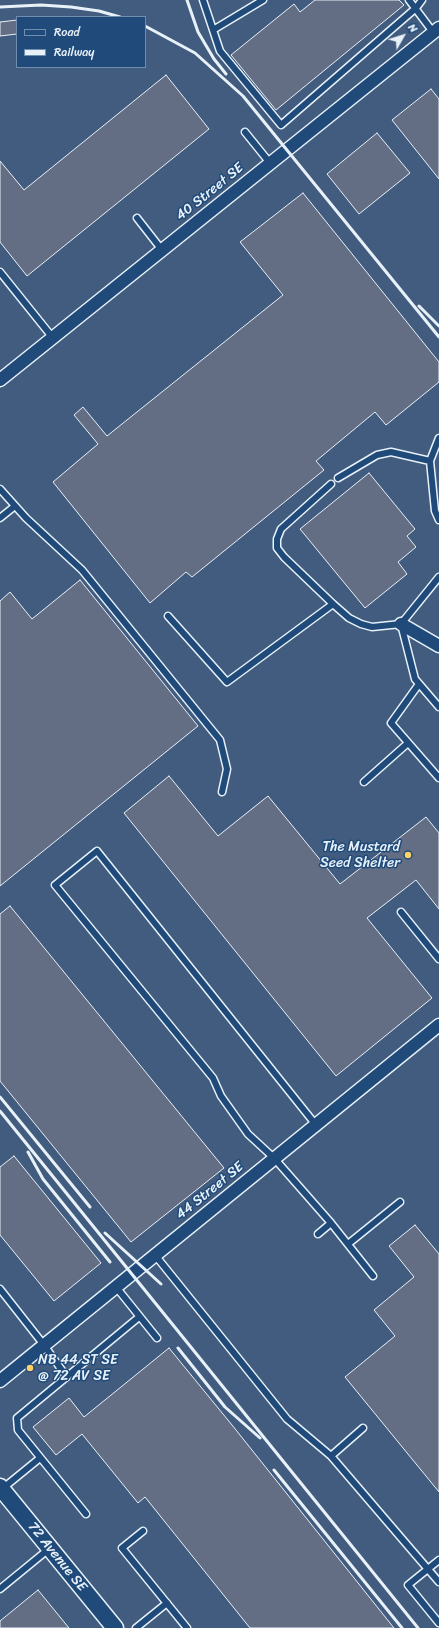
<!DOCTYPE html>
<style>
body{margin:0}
#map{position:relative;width:439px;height:1628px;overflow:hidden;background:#33547d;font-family:Sriracha,sans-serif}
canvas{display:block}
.legend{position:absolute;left:16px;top:16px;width:130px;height:52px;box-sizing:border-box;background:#1f4a7a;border:1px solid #6f8dac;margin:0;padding:5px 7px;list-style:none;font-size:12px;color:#e8f1f8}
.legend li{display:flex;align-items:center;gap:8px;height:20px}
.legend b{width:20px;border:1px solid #6f8dac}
.north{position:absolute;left:383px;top:16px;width:40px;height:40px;-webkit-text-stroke:3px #1f4a7a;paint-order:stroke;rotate:51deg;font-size:11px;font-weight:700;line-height:16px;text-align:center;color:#e8f1f8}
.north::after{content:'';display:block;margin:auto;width:14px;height:18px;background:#e8f1f8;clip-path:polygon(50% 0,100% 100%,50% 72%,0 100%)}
</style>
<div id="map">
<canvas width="439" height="1628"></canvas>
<ul class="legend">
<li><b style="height:5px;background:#1f4a7a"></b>Road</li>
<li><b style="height:5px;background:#e8f1f8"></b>Railway</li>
</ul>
<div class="north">N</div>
</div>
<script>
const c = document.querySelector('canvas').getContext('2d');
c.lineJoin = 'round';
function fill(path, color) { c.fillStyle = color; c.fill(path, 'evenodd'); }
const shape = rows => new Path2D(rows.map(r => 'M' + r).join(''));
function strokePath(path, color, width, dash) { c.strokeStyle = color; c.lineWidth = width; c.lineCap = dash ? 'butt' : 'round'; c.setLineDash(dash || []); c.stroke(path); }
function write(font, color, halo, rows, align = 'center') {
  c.font = font + ' Sriracha,sans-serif'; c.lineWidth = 3; c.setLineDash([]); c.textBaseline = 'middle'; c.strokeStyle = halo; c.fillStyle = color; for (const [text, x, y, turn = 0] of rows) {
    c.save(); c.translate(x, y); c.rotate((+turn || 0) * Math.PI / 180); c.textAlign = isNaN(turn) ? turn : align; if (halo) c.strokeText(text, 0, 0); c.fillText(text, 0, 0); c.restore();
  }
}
fill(shape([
 [0,0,439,0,439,1628,0,1628],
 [17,17,145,17,145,67,17,67]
]), '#415c7f');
const building = shape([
 [315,0,399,0,404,5,276,110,231,55,294,4,300,12,315,0],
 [17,20,17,34,0,36,0,22,17,20],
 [166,75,209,129,27,276,0,242,0,161,24,190,166,75],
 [431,89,439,99,439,179,392,120,431,89],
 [377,133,410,173,359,214,327,174,377,133],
 [303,193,439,362,439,382,386,425,375,412,316,461,324,470,192,577,186,572,150,603,53,482,98,444,74,415,83,407,107,436,283,295,240,242,303,193],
 [369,473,415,529,407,536,416,547,398,562,407,574,365,608,300,529,369,473],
 [80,580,198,726,0,886,0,601,10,592,32,619,80,580],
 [169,776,218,836,268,796,340,884,426,817,439,833,439,909,416,880,367,918,432,998,336,1076,124,813,169,776],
 [10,906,224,1168,131,1242,0,1081,0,914,10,906],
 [14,1156,101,1263,54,1301,0,1235,0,1167,14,1156],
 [415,1225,439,1254,439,1492,345,1377,395,1336,374,1310,414,1277,389,1246,415,1225],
 [169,1348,232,1425,394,1628,250,1628,145,1497,138,1503,82,1434,56,1455,33,1427,69,1398,84,1417,169,1348],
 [38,1590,69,1628,0,1628,0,1621,38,1590]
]);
fill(building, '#636d84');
strokePath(building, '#e8f1f8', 1);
const lane = shape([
 [203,0,220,51,281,125,416,8,422,0],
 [409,0,433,32],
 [213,30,263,0],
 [245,132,270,163],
 [137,218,162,250],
 [0,272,53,338],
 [439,438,430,461,435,511,439,520],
 [338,478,377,455,391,452,430,461],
 [331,484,281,529,277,539,277,548,284,557,333,604],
 [0,489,26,518,82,570,220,740,227,769,222,792],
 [0,518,15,506],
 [168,616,227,682,333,604,349,618,361,624,372,627,401,624,439,577],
 [401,624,415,679,439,707],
 [419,684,391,723,439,778],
 [364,782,408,743],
 [401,912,439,959],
 [316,1125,97,851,55,885,213,1078,221,1096,248,1134,274,1158,331,1223,373,1276],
 [318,1234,331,1223],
 [348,1244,400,1202],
 [155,1255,287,1419,331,1456,439,1582],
 [116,1287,157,1338],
 [0,1289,44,1345,66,1376],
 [331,1456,363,1428],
 [2,1489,40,1458],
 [86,1514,18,1430,17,1418,139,1317],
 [143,1531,122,1548,187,1628],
 [439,1560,408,1585,439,1623],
 [0,1589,50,1548],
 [136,1628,167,1603]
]);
const street = shape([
 [0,380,439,28],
 [401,624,439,646],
 [0,1381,439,1025]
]);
const secondary = shape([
 [0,1487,115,1628]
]);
strokePath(lane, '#e8f1f8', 9);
strokePath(street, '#e8f1f8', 15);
strokePath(secondary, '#e8f1f8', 19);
strokePath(lane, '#1f4a7a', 6);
strokePath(street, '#1f4a7a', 12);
strokePath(secondary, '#1f4a7a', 16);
strokePath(shape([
 [187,0,198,32,214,59,226,74],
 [0,7,41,5,71,7,99,11,120,17],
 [145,26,195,53,243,96,439,337],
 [419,306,439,326],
 [0,1097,90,1207],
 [0,1111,418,1628],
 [28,1152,43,1179,110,1262],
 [105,1233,161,1284],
 [178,1348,225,1407,260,1438],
 [274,1470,402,1628]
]), '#e8f1f8', 3);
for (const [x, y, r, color] of [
 [408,855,4,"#ffd166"],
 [30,1368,4,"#ffd166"]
]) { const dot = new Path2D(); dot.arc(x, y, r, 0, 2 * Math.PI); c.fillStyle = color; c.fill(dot); strokePath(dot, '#1f4a7a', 1.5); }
write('14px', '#e8f1f8', '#1f4a7a', [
 ["40 Street SE",210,192,-39],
 ["44 Street SE",210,1191,-39],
 ["72 Avenue SE",57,1557,51]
]);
write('14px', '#e8f1f8', '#1f4a7a', [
 ["The Mustard",400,847],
 ["Seed Shelter",400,863],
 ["NB 44 ST SE",38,1360,"left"],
 ["@ 72 AV SE",38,1376,"left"]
], 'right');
</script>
